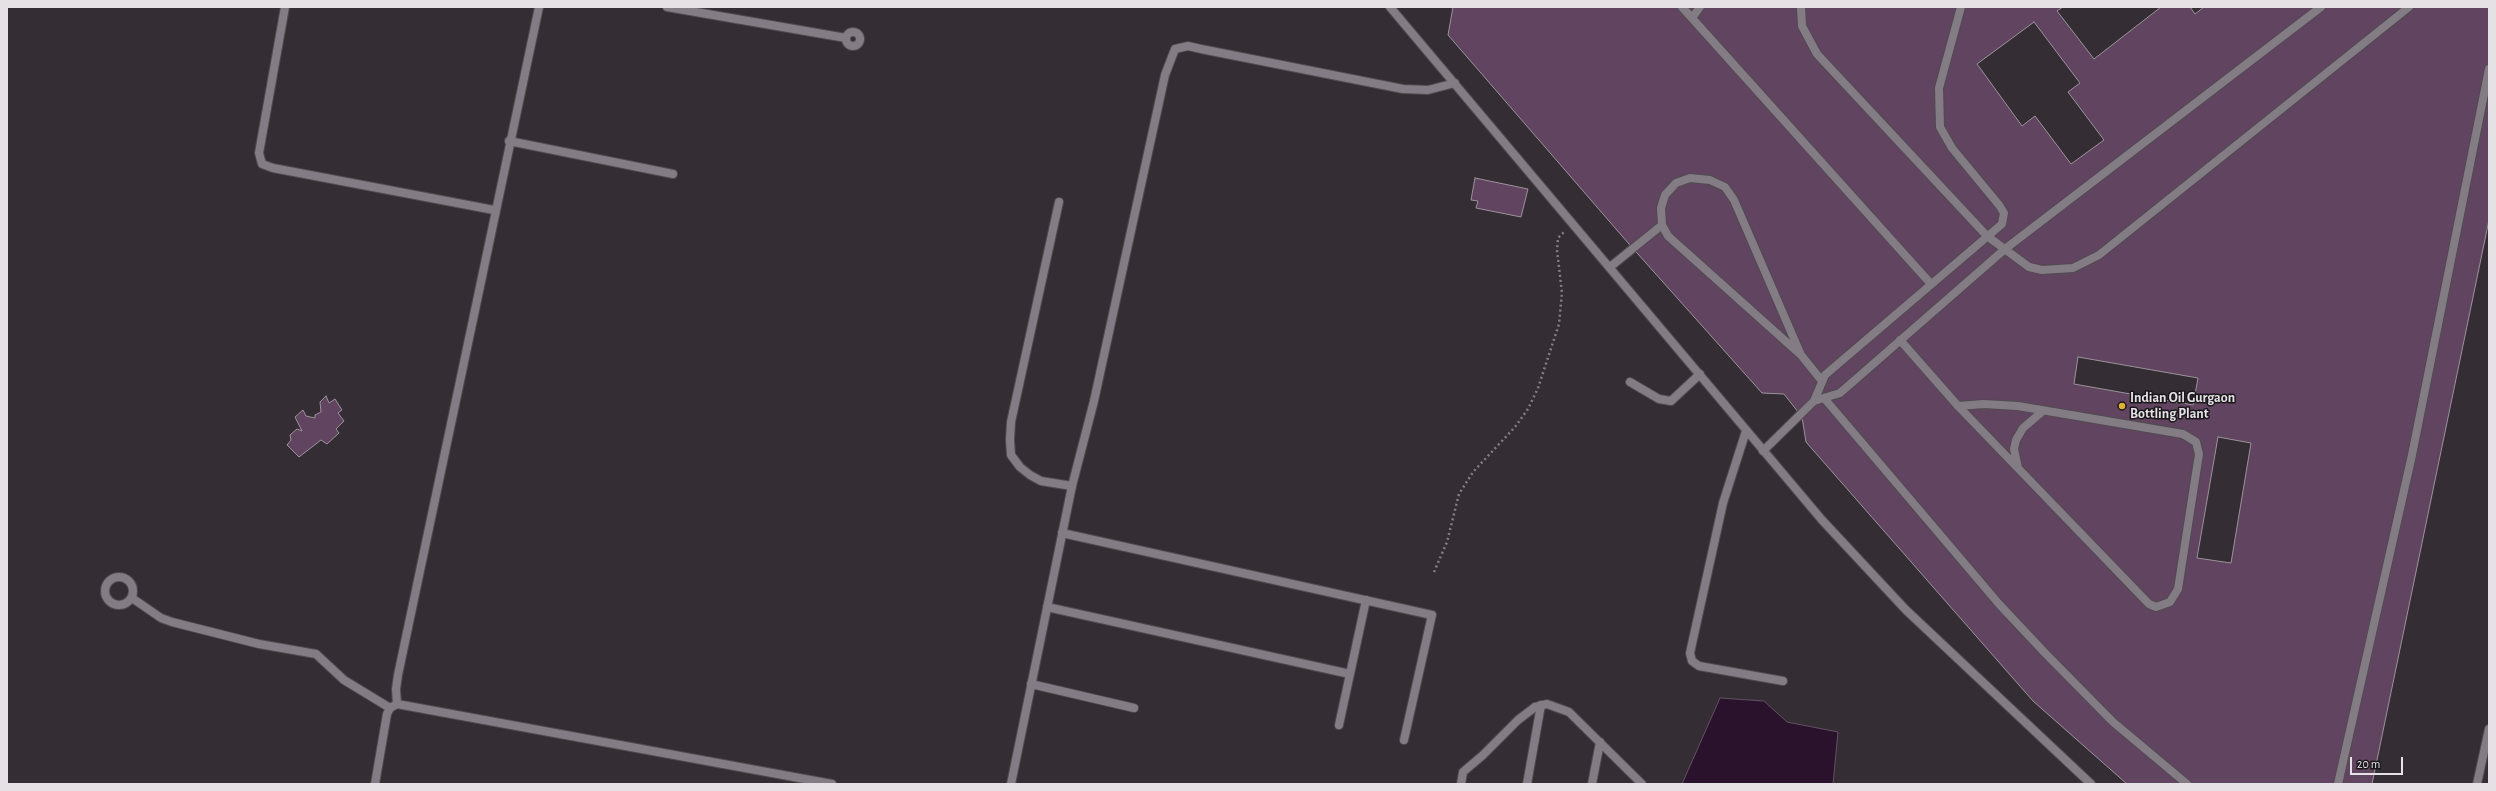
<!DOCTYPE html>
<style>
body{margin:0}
#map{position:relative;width:2496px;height:791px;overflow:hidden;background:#342e34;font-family:"Alegreya Sans",sans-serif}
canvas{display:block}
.frame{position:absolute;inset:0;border:8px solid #e5e1e5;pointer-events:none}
.scale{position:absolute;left:2350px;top:757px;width:53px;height:18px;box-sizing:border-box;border:2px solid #e5e1e5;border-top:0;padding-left:5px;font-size:12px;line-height:14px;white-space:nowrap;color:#e5e1e5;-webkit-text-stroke:3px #1a171a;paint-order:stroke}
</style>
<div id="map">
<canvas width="2496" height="791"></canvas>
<div class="frame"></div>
<div class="scale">20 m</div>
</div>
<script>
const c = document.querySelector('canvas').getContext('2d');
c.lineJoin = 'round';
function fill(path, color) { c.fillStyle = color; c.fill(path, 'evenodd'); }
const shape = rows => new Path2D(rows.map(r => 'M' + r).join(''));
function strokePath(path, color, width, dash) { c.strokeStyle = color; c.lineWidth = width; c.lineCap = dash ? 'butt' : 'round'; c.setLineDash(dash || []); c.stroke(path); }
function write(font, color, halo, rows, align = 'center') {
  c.font = font + ' "Alegreya Sans",sans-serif'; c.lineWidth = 3; c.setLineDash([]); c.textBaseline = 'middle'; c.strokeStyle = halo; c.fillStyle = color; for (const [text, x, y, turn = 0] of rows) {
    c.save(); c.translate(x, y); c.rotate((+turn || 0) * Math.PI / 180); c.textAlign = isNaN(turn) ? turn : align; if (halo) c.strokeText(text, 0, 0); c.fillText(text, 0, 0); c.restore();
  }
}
const water = shape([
 [1720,698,1764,701,1787,722,1838,732,1833,784,1682,784,1720,698]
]);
fill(water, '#2b122c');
strokePath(water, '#635064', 1);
const building = shape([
 [1453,7,2489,7,2489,220,2372,784,2127,784,2033,701,1806,442,1802,417,1784,394,1762,393,1629,244,1448,35,1453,7],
 [2063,7,2161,7,2094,59,2057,11,2063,7],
 [2190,7,2204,7,2195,14,2190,7],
 [2034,22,2080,83,2068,92,2104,140,2071,164,2035,116,2022,126,1977,64,2034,22],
 [1475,178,1528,189,1521,217,1476,208,1478,201,1471,200,1475,178],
 [2078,357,2198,378,2193,405,2074,384,2078,357],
 [326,396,329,403,335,399,342,410,338,413,344,421,336,429,339,433,327,444,321,440,299,457,287,445,291,440,290,435,297,429,302,431,295,417,303,410,306,416,315,418,315,415,321,412,320,402,326,396],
 [2218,437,2251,443,2231,563,2197,558,2218,437]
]);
fill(building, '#614460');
strokePath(building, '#9b939b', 1);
const service = shape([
 [285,7,259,153,262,164,273,168,494,210],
 [667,7,846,38],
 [1682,7,1931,284],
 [1801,7,1802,26,1817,54,1987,236,2029,267,2042,270,2073,268,2099,255,2409,7],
 [1692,18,1700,7],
 '846 39a7 7 0 1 1 14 0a7 7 0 1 1-14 0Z',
 [509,141,673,174],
 [1059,202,1011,422,1010,440,1011,455,1020,467,1030,475,1041,481,1072,486],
 [1610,267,1662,225],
 [1900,340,1958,406,2149,604,2156,607,2170,602,2178,589,2199,454,2196,442,2183,434,2018,406,1984,404,1958,406],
 [1801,355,1668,236,1662,225,1661,208,1665,195,1676,183,1690,178,1710,180,1725,187,1734,200,1801,355,1822,381],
 [1630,382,1659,399,1671,401,1700,374],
 [1824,398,1999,604,2045,653,2113,722,2187,784],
 [1814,401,1840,393,2005,249,2321,7],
 [1746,431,1723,503,1690,653,1692,661,1699,666,1783,681],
 [1763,451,1814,401,1825,375,2002,224,2004,213,1999,205,1952,148,1940,127,1939,88,1961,7],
 [2018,468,2014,449,2016,440,2023,428,2043,411],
 '105 591a14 14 0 1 1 28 0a14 14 0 1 1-28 0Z',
 [132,598,161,618,172,622,259,644,316,654,344,680,390,708],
 [1031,684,1134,708],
 [2338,784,2412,455,2489,69]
]);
const minor = shape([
 [1062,533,1432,615,1404,740],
 [1047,607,1350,674],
 [397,704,396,689,398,675,539,7],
 [1339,725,1366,600],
 [1461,784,1463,772,1483,755,1518,720,1535,707,1547,704,1569,712,1642,784],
 [1527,784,1541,705],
 [1592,784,1600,742],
 [2477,784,2489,729]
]);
const tertiary = shape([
 [1390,7,1822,520,1906,610,2091,784],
 [375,784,387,714,390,708,397,704,832,784],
 [1011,784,1072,486,1094,401,1165,75,1175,49,1188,46,1201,49,1403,89,1428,90,1455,83]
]);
strokePath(service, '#504b50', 10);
strokePath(minor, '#504b50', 10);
strokePath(tertiary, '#504b50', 10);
strokePath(shape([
 [1434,572,1447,542,1459,494,1473,472,1515,427,1528,409,1538,388,1559,324,1562,293,1557,250,1558,238,1564,232]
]), '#847e84', 2.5, [2, 3]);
strokePath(service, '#847c84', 8);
strokePath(minor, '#847c84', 8);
strokePath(tertiary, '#847c84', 8);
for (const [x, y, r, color] of [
 [2122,406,4,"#dfb033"]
]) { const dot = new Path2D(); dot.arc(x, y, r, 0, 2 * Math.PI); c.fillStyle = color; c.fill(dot); strokePath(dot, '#1a171a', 1.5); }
write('bold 14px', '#e5e1e5', '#1a171a', [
 ["Indian Oil Gurgaon",2130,398],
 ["Bottling Plant",2130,414]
], 'left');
</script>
